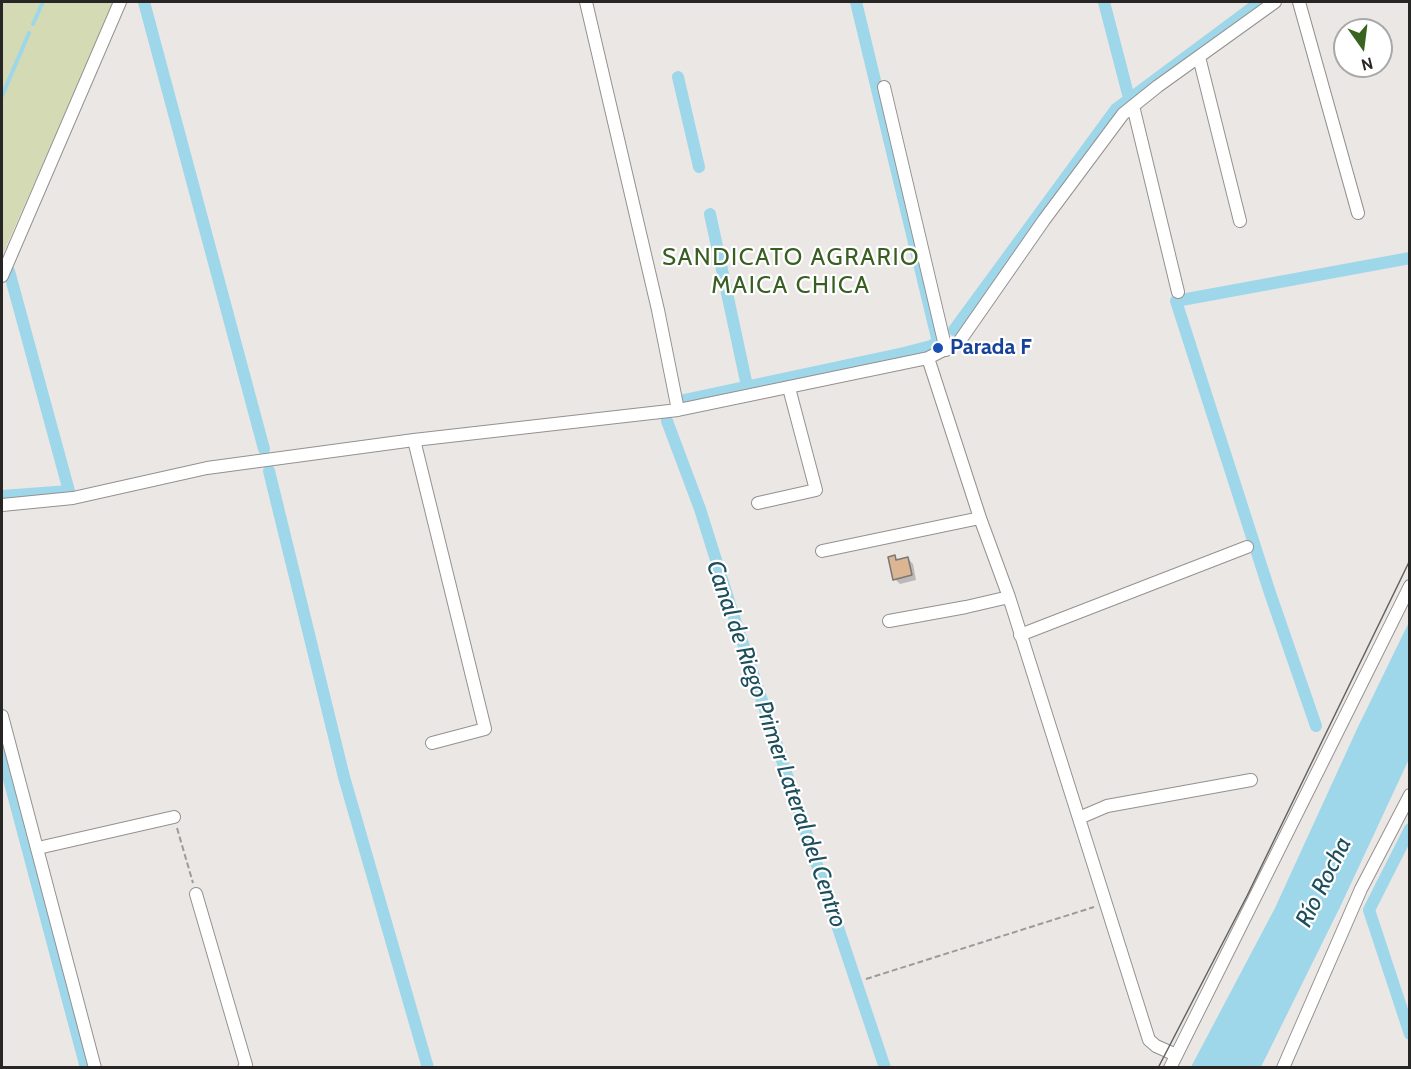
<!DOCTYPE html>
<meta charset="utf-8">
<style>
body{margin:0}
#map{position:relative;width:1411px;height:1069px;overflow:hidden;background:#eae7e5;font-family:Cabin,sans-serif}
canvas{display:block}
.frame{position:absolute;inset:0;border:3px solid #272625;pointer-events:none}
.north{position:absolute;left:1333px;top:18px;width:60px;height:60px;box-sizing:border-box;background:#fff;border:2px solid #a9a8a8;border-radius:50%;rotate:166deg;font-size:16px;font-weight:700;line-height:24px;text-align:center;color:#272625}
.north::after{content:'';display:block;margin:auto;width:21px;height:27px;background:#396320;clip-path:polygon(50% 0,100% 100%,50% 72%,0 100%)}
</style>
<div id="map">
<canvas width="1411" height="1069"></canvas>
<div class="frame"></div>
<div class="north">N</div>
</div>
<script>
const c = document.querySelector('canvas').getContext('2d');
c.lineJoin = 'round';
function fill(path, color) { c.fillStyle = color; c.fill(path, 'evenodd'); }
const shape = rows => new Path2D(rows.map(r => 'M' + r).join(''));
function strokePath(path, color, width, dash) { c.strokeStyle = color; c.lineWidth = width; c.lineCap = dash ? 'butt' : 'round'; c.setLineDash(dash || []); c.stroke(path); }
function write(font, color, halo, rows, align = 'center') {
  c.font = font + ' Cabin,sans-serif'; c.lineWidth = 4.5; c.setLineDash([]); c.textBaseline = 'middle'; c.strokeStyle = halo; c.fillStyle = color; for (const [text, x, y, turn = 0] of rows) {
    c.save(); c.translate(x, y); c.rotate((+turn || 0) * Math.PI / 180); c.textAlign = isNaN(turn) ? turn : align; if (halo) c.strokeText(text, 0, 0); c.fillText(text, 0, 0); c.restore();
  }
}
fill(shape([
 [2,2,114,2,2,256]
]), '#d4dab3');
fill(shape([
 [1409,622,1409,759,1341,905,1261,1067,1191,1067,1275,908,1357,729]
]), '#9dd7e9');
fill(shape([
 [895,557,898,561,908,559,913,564,916,580,900,584,895,579]
]), '#0003');
strokePath(shape([
 [33,24,43,2],
 [2,96,29,33]
]), '#9dd7e9', 4);
strokePath(shape([
 [144,2,264,449],
 [1104,2,1129,98],
 [678,77,699,167],
 [710,214,747,386],
 [954,330,1116,109,1260,2],
 [684,400,904,353,931,346,938,342,856,2],
 [667,421,700,509,732,611,885,1068],
 [269,471,344,777,428,1068],
 [2,496,69,491,9,271],
 [1316,726,1270,593,1176,301,1410,258],
 [2,753,86,1068],
 [1410,829,1369,910,1410,1034]
]), '#9dd7e9', 12);
const building = shape([
 [895,555,896,560,908,557,912,575,893,580,888,557,895,555]
]);
fill(building, '#dcb592');
strokePath(building, '#7a7875', 1.5);
const minor = shape([
 [586,2,658,310,678,410],
 [1299,2,1358,213],
 [1199,57,1240,221],
 [884,87,946,350],
 [1133,106,1178,292],
 [2,276,120,2],
 [928,358,980,518,1009,597,1149,1040,1156,1046,1176,1055],
 [414,440,485,729,432,743],
 [758,503,816,490,789,388],
 [2,505,73,498,207,468,414,440,678,410,928,358,959,342,1044,220,1123,114,1158,86,1275,2],
 [822,551,980,518],
 [889,621,966,607,1009,597],
 [1020,635,1247,547],
 [2,716,95,1068],
 [1079,818,1107,806,1251,780],
 [38,848,174,817],
 [196,894,246,1065,244,1068],
 [1170,1068,1410,586],
 [1283,1068,1361,889,1410,795]
]);
strokePath(minor, '#94918f', 14);
strokePath(shape([
 [177,828,193,883],
 [866,979,1094,907]
]), '#9d9b99', 2, [6, 3]);
strokePath(minor, '#fff', 12);
strokePath(shape([
 [1158,1068,1247,896,1410,560]
]), '#646261', 1.5);
for (const [x, y, r, color] of [
 [938,348,6,"#1a4fb4"]
]) { const dot = new Path2D(); dot.arc(x, y, r, 0, 2 * Math.PI); c.fillStyle = color; c.fill(dot); strokePath(dot, '#fff', 2); }
write('bold 22px', '#164399', '#fff', [
 ["Parada F",950,348]
], 'left');
c.letterSpacing = '1.5px';
write('24px', '#385e22', '#fff', [
 ["SANDICATO AGRARIO",791,258],
 ["MAICA CHICA",791,286]
]);
c.letterSpacing = '0px';
write('italic 24px', '#1d4e5c', '#fff', [
 ["Canal de Riego Primer Lateral del Centro",776,744,71],
 ["Río Rocha",1324,882,-64]
]);
</script>
